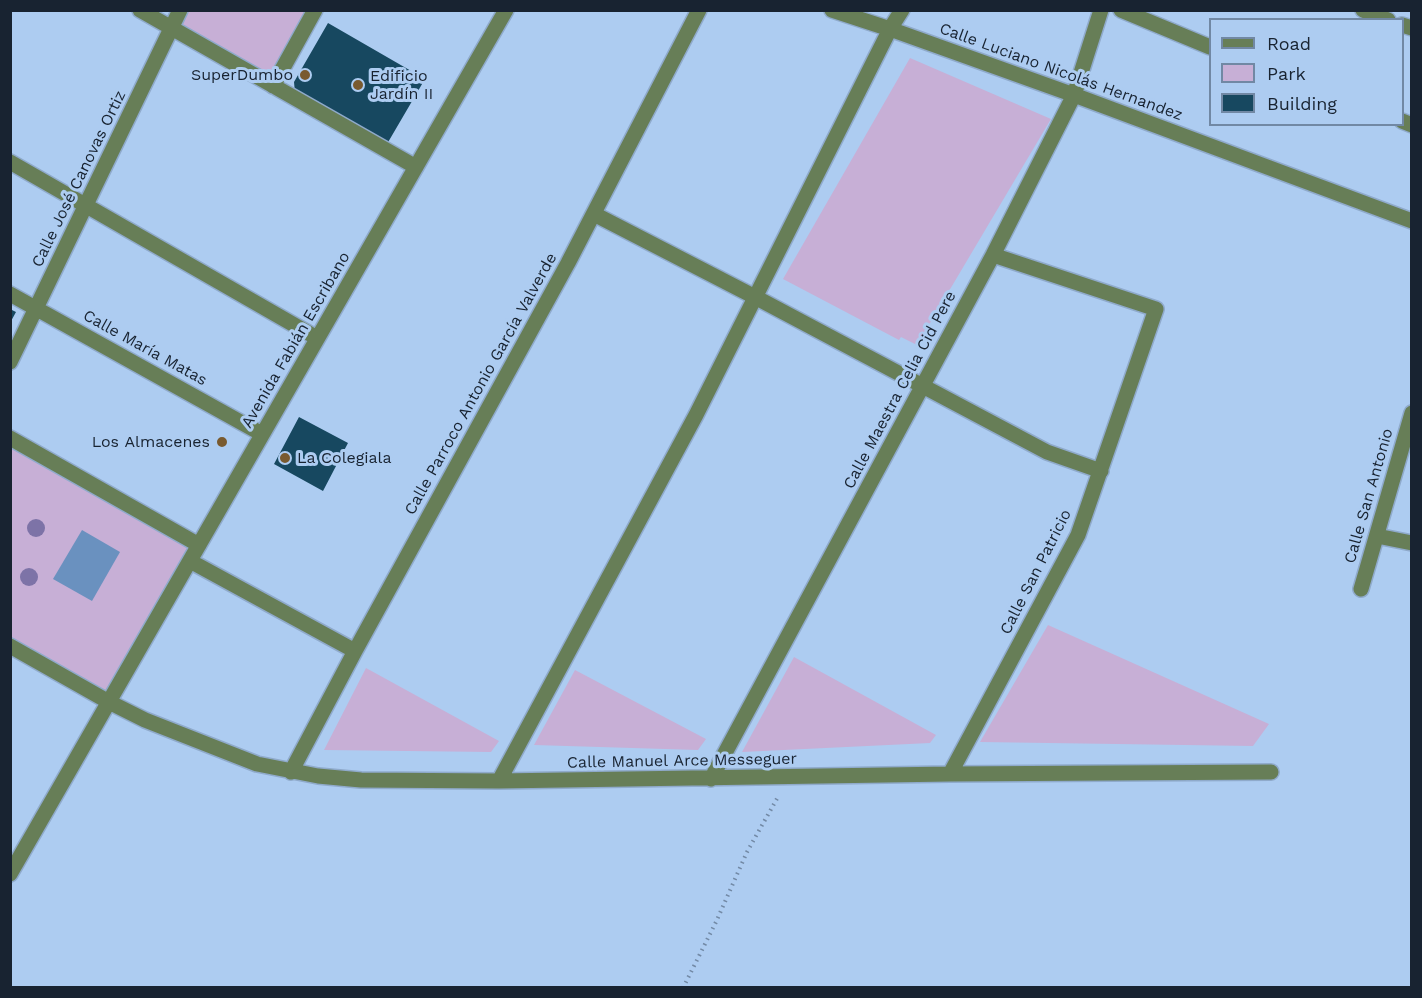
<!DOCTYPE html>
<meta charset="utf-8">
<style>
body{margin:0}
#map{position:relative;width:1422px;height:998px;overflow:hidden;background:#adccf1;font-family:"Work Sans",sans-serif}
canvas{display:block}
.frame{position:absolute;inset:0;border:12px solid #182331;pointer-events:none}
.legend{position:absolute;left:1209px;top:18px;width:195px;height:108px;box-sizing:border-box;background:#adccf1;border:2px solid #7188a4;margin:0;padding:8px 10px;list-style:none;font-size:18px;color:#182331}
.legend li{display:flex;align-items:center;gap:12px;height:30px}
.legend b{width:30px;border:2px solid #7188a4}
</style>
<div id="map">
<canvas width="1422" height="998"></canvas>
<div class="frame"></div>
<ul class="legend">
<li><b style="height:8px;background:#677e57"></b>Road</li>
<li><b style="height:16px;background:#c7afd6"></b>Park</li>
<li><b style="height:16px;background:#174860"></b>Building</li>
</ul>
</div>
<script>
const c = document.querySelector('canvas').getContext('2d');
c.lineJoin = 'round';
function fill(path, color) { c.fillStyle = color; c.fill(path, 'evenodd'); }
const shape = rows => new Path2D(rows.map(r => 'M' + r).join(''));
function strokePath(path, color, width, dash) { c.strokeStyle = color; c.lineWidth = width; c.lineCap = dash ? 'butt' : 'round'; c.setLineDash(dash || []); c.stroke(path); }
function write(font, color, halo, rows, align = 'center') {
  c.font = font + ' "Work Sans",sans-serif'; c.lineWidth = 6; c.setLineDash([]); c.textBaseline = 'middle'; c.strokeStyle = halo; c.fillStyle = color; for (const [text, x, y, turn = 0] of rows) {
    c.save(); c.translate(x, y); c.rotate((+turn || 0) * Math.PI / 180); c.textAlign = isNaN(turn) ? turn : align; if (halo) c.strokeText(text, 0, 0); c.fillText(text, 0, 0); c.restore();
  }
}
fill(shape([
 [180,11,315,11,273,86,171,28],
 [910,58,1051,119,917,345,901,337,899,340,783,279],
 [11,438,199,545,109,702,11,646],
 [1048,625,1269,724,1253,746,980,742],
 [794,657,936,735,930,743,742,752],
 [366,668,499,741,491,752,324,750],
 [575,670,706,739,698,750,534,745]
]), '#c7afd6');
fill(shape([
 [82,530,120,552,92,601,53,579]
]), '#6a91bf');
fill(shape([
 [328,23,425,79,387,144,295,93,294,82],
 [10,309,16,312,10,323],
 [299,417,348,443,323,491,274,464]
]), '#174860');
const minor = shape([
 [140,10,416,167],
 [832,10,890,29,1074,95,1412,221],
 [1121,10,1210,47],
 [1363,10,1388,20],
 [1402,25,1412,28],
 [273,86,315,10],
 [1402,121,1412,125],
 [10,162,317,338],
 [594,214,755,297,1047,452,1101,471],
 [10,294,262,434],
 [10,362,180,10],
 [10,438,199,545],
 [1377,536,1412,543],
 [190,561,355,651],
 [1361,589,1412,413],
 [10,646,109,702,145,720,257,764,318,776,361,780,499,781,950,774,1271,772],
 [291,772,355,651,568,263,699,10],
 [950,774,1078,535,1156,309,993,255],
 [711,779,993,255,1074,95,1101,10],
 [499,781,696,415,890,29,902,10],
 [10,874,506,10]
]);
strokePath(minor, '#8faacb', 18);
strokePath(shape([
 [683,988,716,922,747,852,779,795]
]), '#7289a5', 4, [1.5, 4.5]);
strokePath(minor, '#677e57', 15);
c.fillStyle = '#7d73a7';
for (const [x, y] of [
 [36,528],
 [29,577]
]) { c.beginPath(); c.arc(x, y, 9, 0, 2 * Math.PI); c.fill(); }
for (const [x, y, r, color] of [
 [305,75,6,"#795a2f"],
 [358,85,6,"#795a2f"],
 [222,442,6,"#795a2f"],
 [285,458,6,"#795a2f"]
]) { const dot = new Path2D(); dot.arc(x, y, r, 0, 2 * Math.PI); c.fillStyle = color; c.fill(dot); strokePath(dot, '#adccf1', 2); }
write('16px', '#182331', '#adccf1', [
 ["Calle Luciano Nicolás Hernandez",1061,72,20],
 ["Calle José Canovas Ortiz",79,179,-64],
 ["Avenida Fabián Escribano",296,340,-60],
 ["Calle María Matas",145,348,29],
 ["Calle Parroco Antonio García Valverde",481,384,-61],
 ["Calle Maestra Celia Cid Pere",900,390,-62],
 ["Calle San Antonio",1369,496,-74],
 ["Calle San Patricio",1036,572,-63],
 ["Calle Manuel Arce Messeguer",682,761,-1]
]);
write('16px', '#182331', '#adccf1', [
 ["SuperDumbo",293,75],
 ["Edificio",370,76,"left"],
 ["Jardín II",370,94,"left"],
 ["Los Almacenes",210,442],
 ["La Colegiala",297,458,"left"]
], 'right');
</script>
